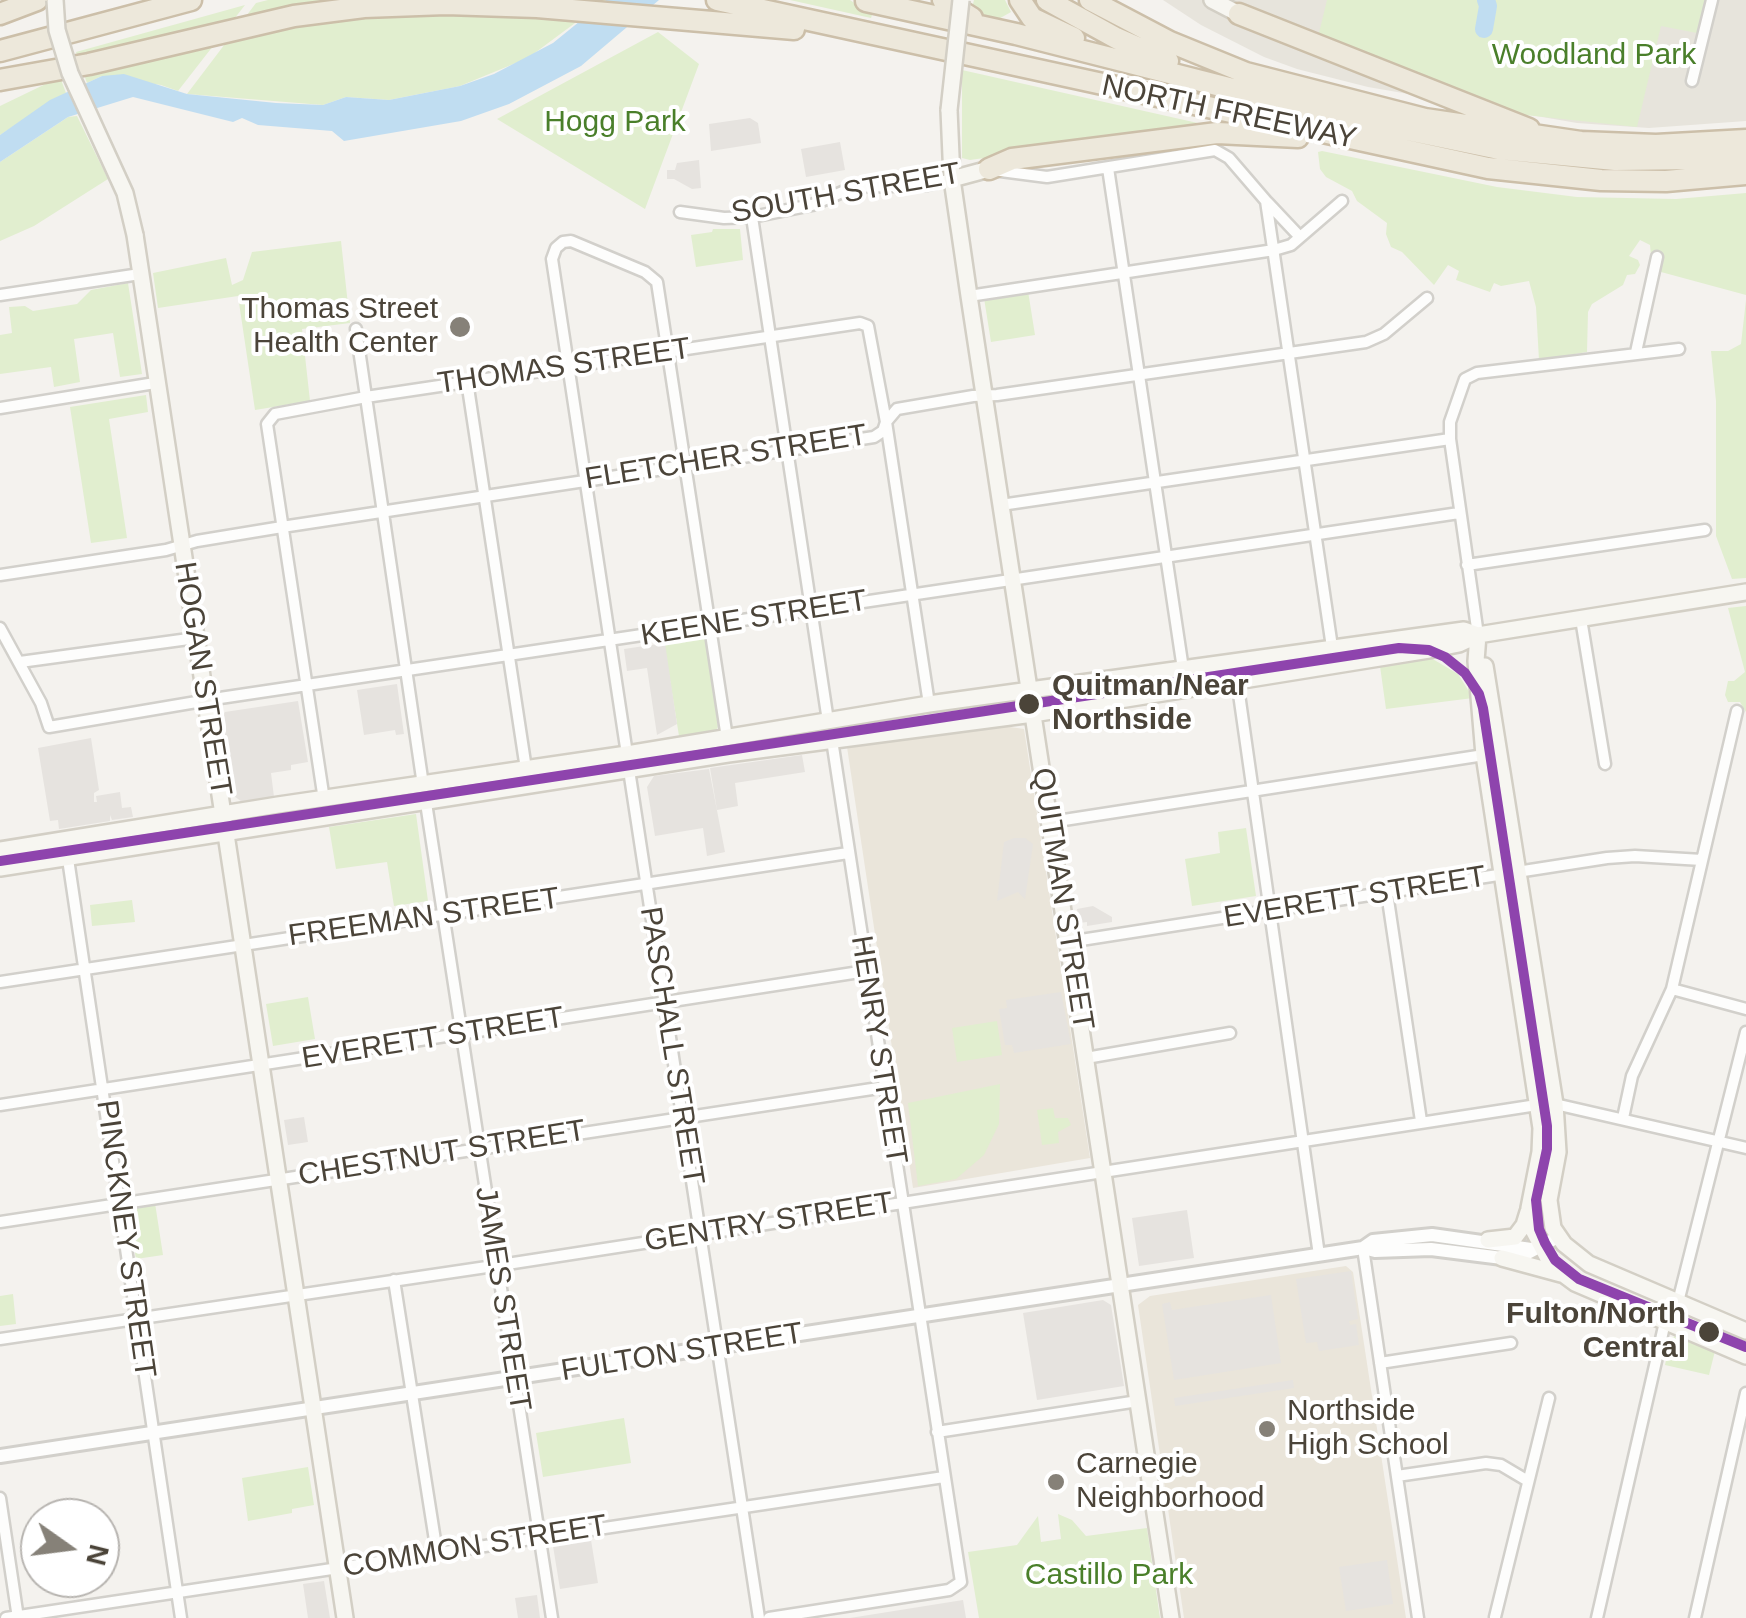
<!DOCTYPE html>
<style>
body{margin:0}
#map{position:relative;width:1746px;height:1618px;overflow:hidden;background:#f4f2ee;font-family:Helvetica,sans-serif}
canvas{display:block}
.north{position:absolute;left:20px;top:1498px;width:100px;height:100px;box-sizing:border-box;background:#fff;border:2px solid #b7b4b0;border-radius:50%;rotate:104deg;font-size:28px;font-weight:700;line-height:40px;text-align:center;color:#4b4439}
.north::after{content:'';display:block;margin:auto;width:35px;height:45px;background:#868178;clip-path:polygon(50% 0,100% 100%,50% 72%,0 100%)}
</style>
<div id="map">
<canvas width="1746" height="1618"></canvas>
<div class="north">N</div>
</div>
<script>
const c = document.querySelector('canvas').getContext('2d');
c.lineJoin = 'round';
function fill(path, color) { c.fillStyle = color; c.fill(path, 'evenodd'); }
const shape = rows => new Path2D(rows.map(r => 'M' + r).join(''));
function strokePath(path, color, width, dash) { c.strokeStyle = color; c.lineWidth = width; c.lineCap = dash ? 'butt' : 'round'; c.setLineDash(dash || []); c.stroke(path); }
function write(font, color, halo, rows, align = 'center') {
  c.font = font + ' Helvetica,sans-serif'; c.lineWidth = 8; c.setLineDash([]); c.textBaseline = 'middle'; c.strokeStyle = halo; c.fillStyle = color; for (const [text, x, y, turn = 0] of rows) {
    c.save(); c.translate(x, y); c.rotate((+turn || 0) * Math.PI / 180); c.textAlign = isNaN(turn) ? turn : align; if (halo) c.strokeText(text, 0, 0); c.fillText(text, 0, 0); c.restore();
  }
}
fill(shape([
 [1163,0,1746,0,1746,121,1649,128,1577,123,1368,87,1297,69,1264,57,1201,25]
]), '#e7e4dc');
fill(shape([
 [996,725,1024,729,1090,1158,913,1188,847,747],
 [1346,1266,1353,1272,1406,1618,1184,1618,1138,1305,1150,1296]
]), '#eae5da');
fill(shape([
 [268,0,606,0,528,58,460,86,389,100,346,97,323,105,187,94,256,3],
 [790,0,850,0,872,15,871,18],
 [974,0,1005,0,1011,12,995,21,971,11],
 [1327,0,1705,0,1697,33,1661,26,1637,127,1525,115,1462,98,1317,41],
 [245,5,178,91,161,85,102,76,87,83,76,52],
 [658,32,699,64,645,209,497,119],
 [962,70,1211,126,970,160,962,158],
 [60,77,66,93,0,135,0,106],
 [77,116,108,179,34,226,0,241,0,162,68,117],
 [1322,151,1497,187,1577,197,1676,199,1746,193,1746,295,1661,272,1659,256,1651,256,1650,245,1640,240,1629,256,1638,260,1640,265,1635,274,1627,275,1623,285,1592,304,1588,312,1587,352,1539,360,1536,307,1529,281,1501,286,1494,283,1490,292,1456,280,1459,271,1448,265,1434,285,1402,252,1391,247,1386,234,1387,223,1357,201,1352,191,1326,177,1320,169,1318,152],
 [713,229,740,229,743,260,696,267,691,235,712,232],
 [341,241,350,323,302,329,310,401,255,410,238,296,158,308,153,273,226,258,232,285,243,280,252,252],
 [128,283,142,374,120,377,113,333,74,339,80,382,54,387,51,367,0,374,0,335,12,333,9,307,25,306,33,311,77,304,91,290],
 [1028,291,1035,335,991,342,984,298],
 [1746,300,1746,578,1732,579,1716,536,1716,401,1711,351,1728,351,1741,344],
 [146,395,148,412,109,419,127,538,91,543,70,407],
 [1746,606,1746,712,1740,702,1728,702,1725,695,1728,681,1734,681,1745,672,1728,608],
 [706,637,718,727,714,733,679,736,664,643],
 [1431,658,1458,674,1473,698,1386,709,1380,666],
 [416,814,428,901,394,906,387,862,336,869,329,827],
 [1246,828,1256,896,1192,906,1185,859,1220,853,1218,832],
 [132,900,135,922,92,926,90,905],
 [308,997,315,1039,273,1046,266,1004],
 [997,1021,1002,1055,957,1062,952,1028],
 [1000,1084,999,1124,984,1155,956,1179,918,1186,908,1103],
 [1053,1108,1055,1118,1068,1118,1071,1125,1058,1132,1059,1143,1042,1145,1037,1110],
 [155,1203,163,1255,136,1259,129,1215,134,1213,133,1207],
 [13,1294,16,1324,0,1326,0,1296],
 [1679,1334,1715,1351,1709,1375,1665,1365,1671,1338],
 [624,1418,631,1463,543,1477,536,1433],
 [308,1467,314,1505,292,1509,292,1513,248,1521,242,1478],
 [1058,1514,1072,1520,1086,1536,1147,1528,1160,1618,979,1618,968,1552,1017,1545,1038,1516,1041,1542,1061,1539]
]), '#e1eecf');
fill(shape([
 [750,118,758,123,761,143,711,151,709,124],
 [840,142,845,170,806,177,801,149],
 [699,160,701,188,692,189,674,179,667,179,667,170,675,170,677,163],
 [665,643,677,724,657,735,647,668,627,671,624,649],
 [397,684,404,734,396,735,395,730,364,735,357,690],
 [298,701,308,762,291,765,291,770,271,773,274,797,242,802,234,796,222,716,225,712],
 [91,738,99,790,94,793,94,802,97,802,96,796,120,792,122,808,131,807,133,817,112,820,110,815,110,821,59,829,58,820,50,821,38,748],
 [802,755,805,772,735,783,738,806,717,810,710,768],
 [709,769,725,852,707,856,703,828,655,836,647,787,654,776],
 [1014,838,1025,838,1033,844,1025,899,1018,892,997,901,1004,842],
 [1093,906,1112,917,1112,922,1087,926,1087,922,1079,923,1077,909],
 [1061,992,1071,1044,1014,1053,1012,1045,1005,1045,999,1009,1007,1008,1006,1000],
 [304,1117,308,1142,288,1145,284,1120],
 [1187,1210,1194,1258,1139,1266,1132,1218],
 [1351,1271,1358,1319,1349,1321,1350,1325,1356,1324,1359,1345,1319,1351,1317,1342,1306,1343,1296,1279],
 [1271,1295,1281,1363,1174,1380,1162,1304,1170,1302,1172,1310],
 [1103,1300,1111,1305,1124,1386,1037,1400,1023,1313],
 [1293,1380,1294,1388,1175,1406,1174,1398],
 [591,1540,598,1583,560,1589,553,1546],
 [1387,1560,1393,1604,1346,1611,1339,1567],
 [324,1581,330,1618,308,1618,303,1584],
 [537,1595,540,1618,518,1618,515,1598],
 [963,1600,966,1618,850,1618]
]), '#e6e3df');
fill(shape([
 [606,0,659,0,581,66,509,104,461,121,344,141,332,131,258,125,242,118,233,122,133,97,68,117,0,162,0,135,50,100,102,76,124,74,187,94,276,103,323,105,346,97,389,100,460,86,494,74,553,43]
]), '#c0ddf1');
strokePath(shape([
 [1484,29,1488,6,1486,0]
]), '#c0ddf1', 18);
const minor = shape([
 [1692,81,1712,0],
 [1108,168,1183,669],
 [993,170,1047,177,1215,150,1229,158,1266,201,1332,647],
 [1267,202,1300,237],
 [680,212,724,218,752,217,812,205,854,187,927,185,952,179],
 [752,217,828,721],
 [0,295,140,274],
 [969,296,1274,250,1291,245,1342,201],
 [356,329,423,785],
 [1636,352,1657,257],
 [467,381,526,769],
 [0,408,155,383],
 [1001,505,1450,439],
 [1467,565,1705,530],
 [0,575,166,550,197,541,282,527,874,437,883,431,886,422,897,409,973,396,997,395,1366,342,1384,334,1427,298],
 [1581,619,1605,764],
 [0,628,41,703,49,727,220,698,1459,513],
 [1478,635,1450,439,1450,422,1465,379,1477,373,1679,349],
 [20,662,196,638],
 [1237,680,1319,1255],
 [627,754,552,259,556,248,563,242,571,241,645,272,657,282,727,738],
 [629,770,759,1618],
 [324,800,267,424,275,414,366,397,860,323,868,326,886,422,929,704],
 [426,803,552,1618],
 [1051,822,1484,755],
 [68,859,181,1618],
 [1387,893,1421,1121],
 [1068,942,1607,858,1635,856,1702,860],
 [0,982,848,853],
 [1672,989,1746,1009],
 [1086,1058,1230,1033],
 [1555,1104,1746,1148],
 [0,1105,866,971],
 [1623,1118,1632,1076,1672,989,1737,711],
 [0,1222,885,1087],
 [1363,1248,1418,1618],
 [394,1280,437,1553],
 [1678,1302,1746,1032],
 [0,1339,507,1264,1537,1105],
 [1380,1363,1511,1343],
 [937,1432,1138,1401],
 [1397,1476,1486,1463,1501,1465,1528,1481],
 [0,1498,18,1618],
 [1495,1617,1549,1398],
 [6,1618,944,1477],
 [769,1618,949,1590,961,1582,832,740],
 [1597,1618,1665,1322],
 [1695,1618,1746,1393]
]);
const tertiary = shape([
 [1363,1248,1373,1241,1432,1235,1531,1249],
 [0,1456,1363,1248,1375,1251,1431,1249,1502,1258,1524,1255,1558,1237]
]);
const secondary = shape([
 [1212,0,1239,14],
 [949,110,952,179,969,296,1171,1618],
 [952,179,989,169],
 [135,235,345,1618],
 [1478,635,1476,661,1484,755,1541,1128,1540,1152,1529,1208,1531,1226,1552,1266,1575,1283,1746,1356],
 [1485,666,1555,1104,1558,1152,1549,1200,1553,1228,1564,1244,1589,1264,1746,1331],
 [0,850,278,805,627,754,929,704,1464,630,1478,635],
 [0,868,728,754,1033,714,1429,650,1459,644,1478,635,1746,592],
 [1488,1240,1515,1237,1524,1225,1528,1212],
 [1502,1258,1561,1274]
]);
const motorway = shape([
 [717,0,1488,168,1601,180,1666,181,1746,174],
 [943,0,972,18],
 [1020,0,1032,18,1074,38],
 [1047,0,1116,38,1168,61],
 [1090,0,1170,42,1246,73,1425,119,1581,142,1656,145,1746,140],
 [866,1,1016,34,1335,115,1499,149,1615,160,1698,159,1746,154],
 [0,14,37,0],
 [1239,14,1529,129],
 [0,51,191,0],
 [0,80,89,64,294,16,364,7,446,4,537,7,794,29],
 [989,169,1012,159,1217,133,1298,137]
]);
strokePath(minor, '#d2d0cb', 15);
strokePath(tertiary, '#d2d0cb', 18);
strokePath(secondary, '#d3cfc5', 20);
strokePath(motorway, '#ccbfa9', 25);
strokePath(minor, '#fdfdfc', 10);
strokePath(tertiary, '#fdfdfc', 12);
strokePath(secondary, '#f7f6f1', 15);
strokePath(motorway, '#ede8db', 20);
const secondaryBridge = shape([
 [55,0,57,30,70,73,125,193,135,235],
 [949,110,961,0]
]);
strokePath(secondaryBridge, '#d3cfc5', 20, []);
strokePath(secondaryBridge, '#f7f6f1', 15);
strokePath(shape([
 [0,861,1399,648,1429,650,1445,657,1465,673,1479,694,1483,708,1547,1126,1547,1149,1536,1200,1539,1229,1545,1243,1555,1260,1579,1279,1746,1347]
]), '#8e44ad', 10);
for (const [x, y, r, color] of [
 [460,327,12,"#868178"],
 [1029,704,12,"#4b4439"],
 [1709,1332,12,"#4b4439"],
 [1267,1429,10,"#868178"],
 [1056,1482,10,"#868178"]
]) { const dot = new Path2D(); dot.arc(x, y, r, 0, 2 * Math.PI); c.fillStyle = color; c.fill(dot); strokePath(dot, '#fff', 4); }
write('30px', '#4a7f2a', '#fff', [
 ["Woodland Park",1594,56],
 ["Hogg Park",615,123],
 ["Castillo Park",1109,1576]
]);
write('30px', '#4b4439', '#fff', [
 ["NORTH FREEWAY",1229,113,12],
 ["SOUTH STREET",846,194,-10],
 ["THOMAS STREET",564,367,-8],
 ["FLETCHER STREET",726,458,-9],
 ["KEENE STREET",754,619,-9],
 ["HOGAN STREET",202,679,81],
 ["EVERETT STREET",1355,898,-9],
 ["QUITMAN STREET",1062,899,81],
 ["FREEMAN STREET",424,918,-8],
 ["EVERETT STREET",433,1039,-9],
 ["PASCHALL STREET",671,1046,81],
 ["HENRY STREET",878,1050,81],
 ["CHESTNUT STREET",442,1154,-9],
 ["GENTRY STREET",769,1223,-9],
 ["PINCKNEY STREET",125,1239,82],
 ["JAMES STREET",502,1299,81],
 ["FULTON STREET",682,1353,-9],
 ["COMMON STREET",475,1547,-9]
]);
write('30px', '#4b4439', '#fff', [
 ["Thomas Street",438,310,"right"],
 ["Health Center",438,344,"right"],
 ["Northside",1287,1412],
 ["High School",1287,1446],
 ["Carnegie",1076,1465],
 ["Neighborhood",1076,1499]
], 'left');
write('bold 30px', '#4b4439', '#fff', [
 ["Quitman/Near",1052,687],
 ["Northside",1052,721],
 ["Fulton/North",1686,1315,"right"],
 ["Central",1686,1349,"right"]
], 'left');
</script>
